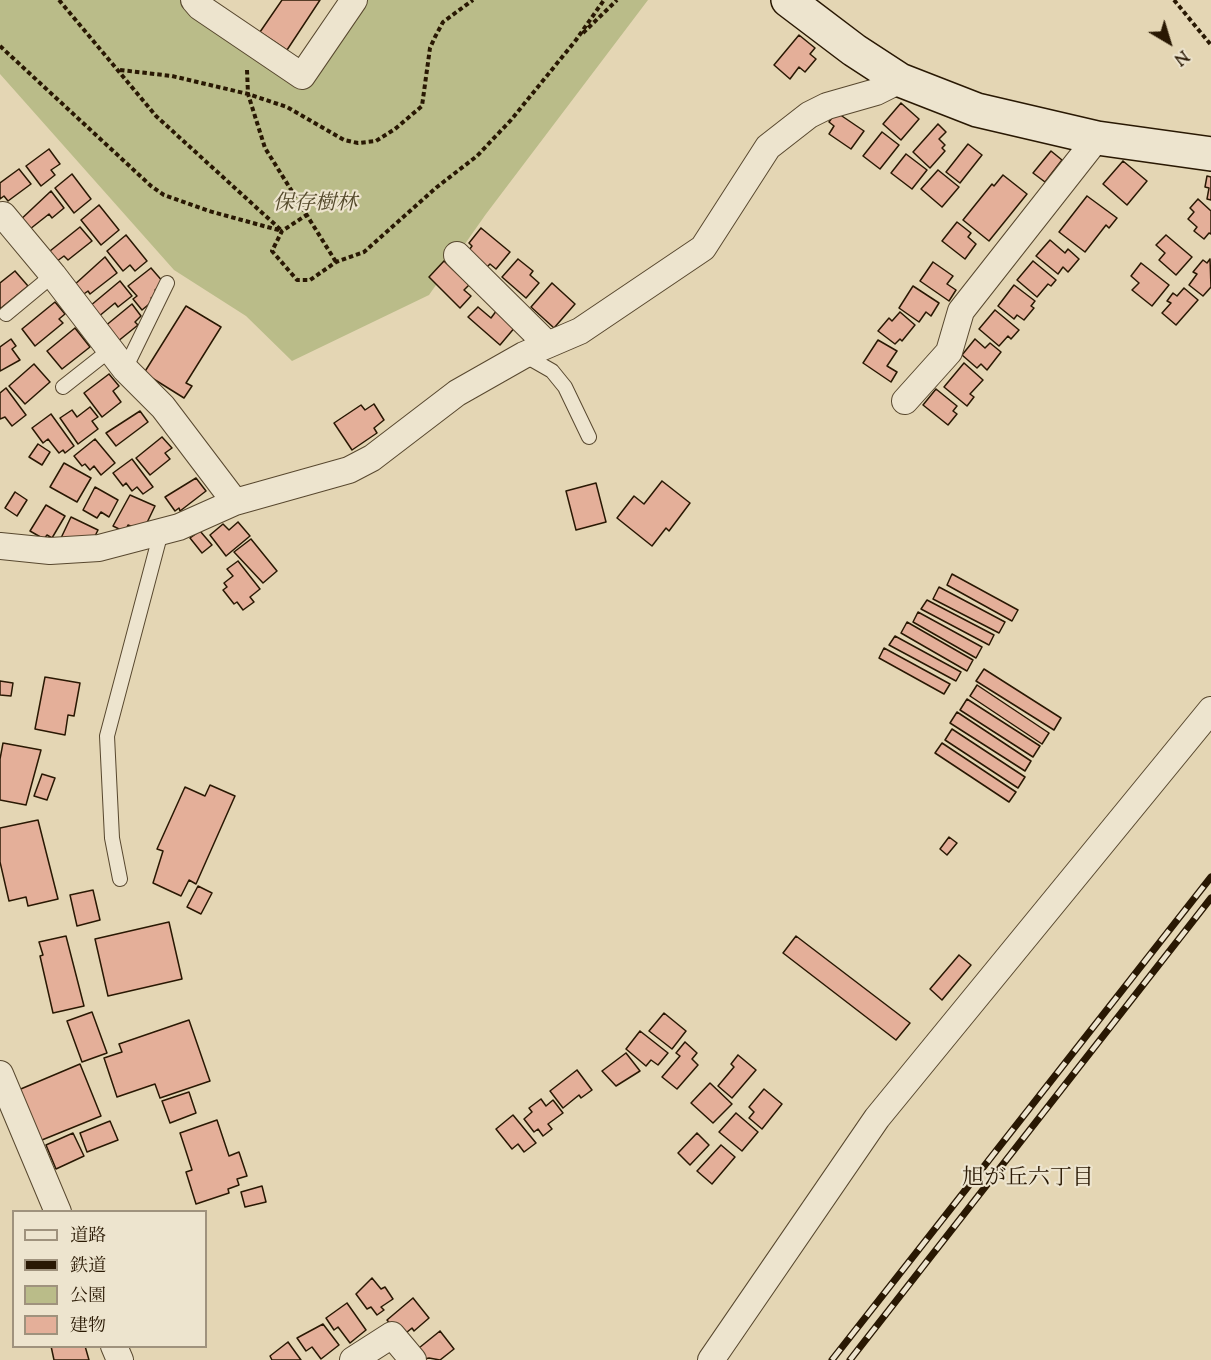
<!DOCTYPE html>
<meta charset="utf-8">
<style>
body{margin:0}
#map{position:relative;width:1211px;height:1360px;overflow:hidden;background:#e4d6b4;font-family:"Sorts Mill Goudy","Noto Serif JP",serif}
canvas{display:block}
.legend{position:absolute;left:12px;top:1210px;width:195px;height:138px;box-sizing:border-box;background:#ede4ce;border:2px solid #9f927d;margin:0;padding:8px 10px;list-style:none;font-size:18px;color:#291803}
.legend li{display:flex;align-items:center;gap:12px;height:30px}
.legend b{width:30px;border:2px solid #9f927d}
.north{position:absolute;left:1139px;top:12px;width:60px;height:60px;-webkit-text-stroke:4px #ede4ce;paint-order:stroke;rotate:142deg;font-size:16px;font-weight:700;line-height:24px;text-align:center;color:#291803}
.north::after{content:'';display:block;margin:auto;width:21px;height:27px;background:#291803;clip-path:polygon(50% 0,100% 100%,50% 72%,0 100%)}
</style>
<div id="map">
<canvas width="1211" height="1360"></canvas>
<ul class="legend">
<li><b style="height:8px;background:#ede4ce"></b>道路</li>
<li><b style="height:8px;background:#291803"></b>鉄道</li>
<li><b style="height:16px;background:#babc89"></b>公園</li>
<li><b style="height:16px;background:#e4af99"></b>建物</li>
</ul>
<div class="north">N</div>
</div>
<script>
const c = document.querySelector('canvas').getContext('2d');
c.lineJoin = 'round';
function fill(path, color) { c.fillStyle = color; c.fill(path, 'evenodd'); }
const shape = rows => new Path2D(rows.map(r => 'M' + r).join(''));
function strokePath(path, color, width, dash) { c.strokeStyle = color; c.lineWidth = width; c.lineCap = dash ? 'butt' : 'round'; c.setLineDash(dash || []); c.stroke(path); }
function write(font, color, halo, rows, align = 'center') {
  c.font = font + ' "Sorts Mill Goudy","Noto Serif JP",serif'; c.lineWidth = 4.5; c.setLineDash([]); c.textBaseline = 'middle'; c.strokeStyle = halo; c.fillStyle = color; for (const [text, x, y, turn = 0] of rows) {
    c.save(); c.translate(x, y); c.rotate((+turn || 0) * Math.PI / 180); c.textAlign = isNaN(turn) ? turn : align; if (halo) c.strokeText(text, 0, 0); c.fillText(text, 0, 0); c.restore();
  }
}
fill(shape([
 [0,0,194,0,302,76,354,0,648,0,486,214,429,295,292,361,246,316,174,270,0,74]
]), '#babc89');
const building = shape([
 [282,0,320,0,287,50,260,32,282,0],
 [799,35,815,48,810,54,816,59,805,72,799,67,790,79,774,65,799,35],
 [901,103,919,119,901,140,883,124,901,103],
 [836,112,864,131,851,149,829,134,834,126,829,122,836,112],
 [938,124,946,132,939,139,945,145,942,148,945,151,930,168,913,152,938,124],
 [882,132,899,145,880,169,863,156,882,132],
 [968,144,982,155,960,183,946,172,968,144],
 [49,149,60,164,51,170,55,175,41,186,26,166,49,149],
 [1051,151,1062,160,1045,182,1033,173,1051,151],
 [906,154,927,170,912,189,891,173,906,154],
 [1123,161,1147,181,1127,205,1103,184,1123,161],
 [19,169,31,184,8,201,4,196,0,199,0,183,19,169],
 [938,170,959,187,942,207,921,189,938,170],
 [72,174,91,199,74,213,55,188,72,174],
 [1003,175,1027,194,989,241,963,220,992,184,994,186,1003,175],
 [1207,176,1211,177,1211,200,1207,199,1209,188,1205,187,1207,176],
 [51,191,64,208,52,218,49,214,25,233,17,223,51,191],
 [1087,196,1117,218,1109,228,1106,225,1085,252,1059,232,1087,196],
 [1198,199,1211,211,1211,234,1209,233,1204,239,1194,231,1197,227,1188,219,1194,212,1190,208,1198,199],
 [99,205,119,230,101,245,81,220,99,205],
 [957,222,971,233,968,237,976,244,965,259,942,241,957,222],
 [80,227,92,241,68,260,64,256,53,264,45,255,80,227],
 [481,228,510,252,496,269,490,264,486,268,467,253,472,246,469,243,481,228],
 [126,235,147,261,135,271,130,265,123,271,107,251,126,235],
 [1166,235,1192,257,1176,275,1159,260,1165,253,1156,245,1166,235],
 [1050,240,1065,253,1068,249,1079,259,1068,272,1063,267,1058,274,1036,256,1050,240],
 [105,257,117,273,90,294,88,291,81,296,73,286,105,257],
 [518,259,533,271,530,275,539,283,526,298,502,277,518,259],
 [1210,259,1211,287,1203,296,1189,285,1197,274,1193,272,1203,260,1207,263,1210,259],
 [444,261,469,285,464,290,471,296,460,308,429,277,444,261],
 [1033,261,1056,280,1051,286,1048,284,1037,297,1017,280,1033,261],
 [933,262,953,276,947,284,956,290,949,301,920,281,933,262],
 [1141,263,1169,285,1152,306,1132,290,1139,283,1131,276,1141,263],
 [151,268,164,283,155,290,158,293,151,298,154,300,142,310,133,299,137,296,128,286,151,268],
 [15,271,28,286,0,309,0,283,15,271],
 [120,281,132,296,118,307,115,303,98,317,90,306,120,281],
 [552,283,575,304,554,328,531,307,552,283],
 [1014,285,1035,301,1031,306,1034,308,1024,320,1017,315,1014,319,998,306,1014,285],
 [913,286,939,303,931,316,926,312,919,322,899,308,913,286],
 [1184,288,1198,300,1176,325,1162,313,1171,303,1167,301,1173,293,1177,296,1184,288],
 [55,302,65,314,59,319,63,323,35,346,22,329,55,302],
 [132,304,141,316,135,322,138,325,117,342,104,327,132,304],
 [186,306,221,327,186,383,192,386,184,398,144,373,186,306],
 [478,307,491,318,497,310,516,326,500,345,468,317,478,307],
 [995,310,1019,330,1011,339,1008,336,999,346,979,329,995,310],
 [900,312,915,325,902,341,900,339,895,344,878,331,889,318,892,321,900,312],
 [75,328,90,347,62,369,47,351,75,328],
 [11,339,16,346,12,349,20,360,0,371,0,347,11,339],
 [975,339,985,348,990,343,1001,352,987,370,981,364,977,368,962,355,975,339],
 [878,340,897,351,887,366,897,372,891,382,863,363,878,340],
 [964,363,983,380,970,394,974,397,967,406,944,387,964,363],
 [34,364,50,382,25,404,9,386,34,364],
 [109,374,119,386,113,391,121,402,102,417,84,393,109,374],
 [6,388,26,415,12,426,5,417,0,419,0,393,6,388],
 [936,389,957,406,953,411,957,414,948,425,923,405,936,389],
 [374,404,384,420,374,428,377,433,352,450,334,423,361,405,365,410,374,404],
 [90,407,98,417,92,421,98,429,78,444,60,418,72,410,77,417,90,407],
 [140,411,148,422,116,446,106,433,140,411],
 [51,414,74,446,65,453,63,450,59,453,48,439,43,443,32,428,51,414],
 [162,437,172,448,165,453,170,459,150,475,136,458,162,437],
 [95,439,115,463,101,475,94,466,90,470,85,464,82,466,74,456,95,439],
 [38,444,50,452,42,465,29,457,38,444],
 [132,459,153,487,143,494,137,487,132,491,126,483,123,486,113,473,132,459],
 [64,463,91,478,77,502,50,487,64,463],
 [196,478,206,491,180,511,179,508,175,511,165,497,196,478],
 [662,481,690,503,669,531,666,528,652,546,617,518,634,496,644,504,662,481],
 [596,483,606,522,576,530,566,491,596,483],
 [95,487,118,500,109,517,101,512,97,518,83,510,95,487],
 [15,492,27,500,17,516,5,508,15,492],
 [130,495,155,506,143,531,128,525,125,532,113,526,130,495],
 [46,505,65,516,52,538,47,535,44,539,30,531,46,505],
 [71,517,98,530,92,542,61,538,71,517],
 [238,522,250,536,226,556,210,535,223,524,229,530,238,522],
 [200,531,212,545,202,553,190,538,200,531],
 [251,539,277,571,263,583,234,552,251,539],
 [238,561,260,589,250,597,254,602,243,610,237,602,234,604,223,590,227,587,224,583,233,576,227,569,238,561],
 [952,574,1018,610,1012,621,947,585,952,574],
 [939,587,1005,622,999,633,933,599,939,587],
 [927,600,994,635,989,645,921,609,927,600],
 [918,612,982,647,976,658,913,622,918,612],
 [907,622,973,660,967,671,901,633,907,622],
 [895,636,961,672,956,681,889,645,895,636],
 [884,648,950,684,944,694,879,658,884,648],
 [984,669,1061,718,1054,730,976,681,984,669],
 [45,677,80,683,74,716,68,715,65,735,35,729,45,677],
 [0,681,13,683,11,696,0,695,0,681],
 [977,685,1049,733,1042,744,970,696,977,685],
 [967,699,1040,746,1033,757,960,710,967,699],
 [957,712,1031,761,1025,771,950,723,957,712],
 [952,729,1025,777,1018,788,945,740,952,729],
 [3,743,41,750,26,805,0,800,0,759,3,743],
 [942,743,1016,792,1009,802,935,753,942,743],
 [42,774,55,778,47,800,34,796,42,774],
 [210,785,235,796,196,884,189,880,181,896,153,883,163,851,157,849,185,787,205,796,210,785],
 [38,820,58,899,28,906,26,897,9,901,0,862,0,828,38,820],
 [949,837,957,843,947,855,940,849,949,837],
 [198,886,212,893,201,914,187,907,198,886],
 [93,890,100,920,77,926,70,895,93,890],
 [169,922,182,979,108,996,95,939,169,922],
 [66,936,84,1006,53,1013,40,956,43,955,39,942,66,936],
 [796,936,910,1023,896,1040,783,953,796,936],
 [959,955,971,965,942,1000,930,989,959,955],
 [92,1012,107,1053,82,1062,67,1021,92,1012],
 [664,1013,686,1031,672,1049,649,1031,664,1013],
 [189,1020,210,1081,160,1098,155,1084,117,1097,104,1058,122,1052,119,1044,189,1020],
 [640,1031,668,1053,658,1065,651,1060,646,1066,626,1049,640,1031],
 [685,1042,697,1053,692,1059,698,1065,677,1089,662,1077,680,1056,676,1053,685,1042],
 [626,1053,640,1071,616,1086,602,1071,626,1053],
 [738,1055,756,1070,732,1098,718,1086,734,1067,731,1064,738,1055],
 [80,1064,101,1116,37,1142,16,1091,80,1064],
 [577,1070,592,1090,581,1098,579,1095,563,1108,550,1091,577,1070],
 [710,1083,732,1104,713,1123,691,1103,710,1083],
 [764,1089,782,1104,762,1129,749,1118,754,1112,749,1107,764,1089],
 [189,1092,196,1113,170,1123,162,1101,189,1092],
 [541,1099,546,1106,553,1100,563,1113,548,1124,552,1129,543,1136,538,1129,534,1132,524,1119,532,1112,529,1108,541,1099],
 [736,1113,758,1132,742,1151,719,1132,736,1113],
 [513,1115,536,1143,524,1152,518,1144,512,1149,496,1129,513,1115],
 [217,1120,229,1156,239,1152,247,1176,237,1179,239,1185,228,1189,229,1193,196,1204,186,1172,192,1170,180,1133,217,1120],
 [110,1121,118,1140,87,1152,80,1133,110,1121],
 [73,1133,84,1156,56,1169,46,1145,73,1133],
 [697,1133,709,1145,690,1165,678,1153,697,1133],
 [721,1145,735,1157,712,1184,697,1171,721,1145],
 [262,1186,266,1202,245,1207,241,1192,262,1186],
 [372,1278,381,1289,385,1287,393,1299,381,1307,384,1310,377,1315,371,1307,367,1309,356,1294,372,1278],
 [413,1298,429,1318,414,1331,412,1328,401,1337,387,1320,413,1298],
 [347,1303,366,1330,350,1343,338,1327,334,1330,326,1318,347,1303],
 [323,1324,339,1345,321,1359,312,1347,306,1351,297,1338,323,1324],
 [440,1331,454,1349,440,1360,429,1358,420,1360,414,1352,440,1331],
 [288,1342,301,1360,272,1360,270,1356,288,1342],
 [51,1346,85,1346,89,1360,54,1360,51,1346]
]);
fill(building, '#e4af99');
strokePath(building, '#291803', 1.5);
const lane = shape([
 [6,314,53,275],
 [524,355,552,371,565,387,589,437],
 [125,369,167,283],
 [63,387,110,350],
 [120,879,112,838,107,736,161,532]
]);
const street = shape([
 [194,0,200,7,302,76,354,0],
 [0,217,3,215,53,275,125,369,163,407,235,502],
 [457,255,547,344],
 [905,401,949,352,961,311,1097,138],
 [0,546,50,551,99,548,179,527,235,502,349,470,372,458,457,393,524,355,580,331,703,248,768,147,809,115,827,106,876,92,900,80],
 [0,1074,58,1212],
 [114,1346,120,1360],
 [353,1360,392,1335,413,1360],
 [711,1360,877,1118,1211,710]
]);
const secondary = shape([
 [788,0,854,50,900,80,977,110,1097,138,1211,154]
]);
strokePath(lane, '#58482f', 16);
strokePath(street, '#58482f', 28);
strokePath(secondary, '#291803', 36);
strokePath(shape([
 [59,0,156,116,281,230],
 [1174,0,1211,45],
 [583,33,617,0],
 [0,46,151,186,164,195,209,211,282,231],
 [120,70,172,76,248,94,287,107,344,140,358,143,376,141,395,129,422,106,430,48,435,37,443,22,473,0],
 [247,70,248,94,265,148,336,262],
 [308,214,282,231,272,251,297,280,310,280,336,262,364,252,437,187,477,156,511,120,576,40,604,0]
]), '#291803', 4, [4.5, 3]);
strokePath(lane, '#ede4ce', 14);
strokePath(street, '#ede4ce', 26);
strokePath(secondary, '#ede4ce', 33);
const rail = shape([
 [832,1360,1211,877],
 [850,1360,1211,898]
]);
strokePath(rail, '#291803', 7);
strokePath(rail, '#ede4ce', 4.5, [14]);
write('italic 21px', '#54492b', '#ede4ce', [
 ["保存樹林",315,205]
]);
write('22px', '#291803', '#ede4ce', [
 ["旭が丘六丁目",1028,1180]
]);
</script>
